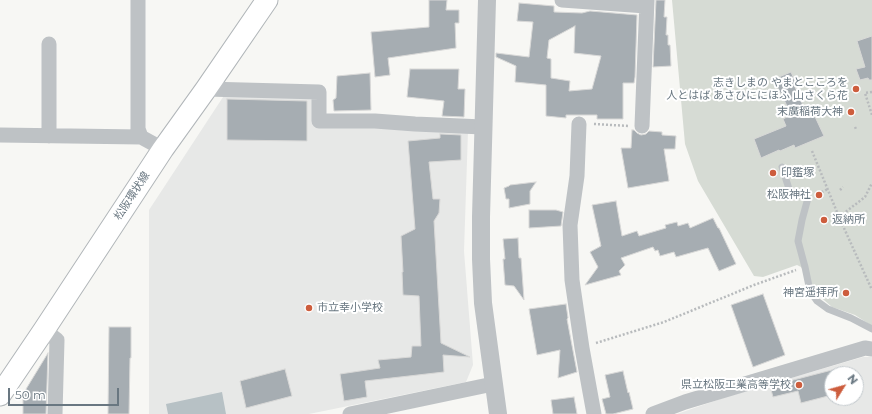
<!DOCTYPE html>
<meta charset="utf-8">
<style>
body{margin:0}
#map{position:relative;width:872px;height:414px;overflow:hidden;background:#f7f7f4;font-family:Montserrat,sans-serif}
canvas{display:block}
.north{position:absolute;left:824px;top:366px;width:40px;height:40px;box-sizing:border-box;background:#fff;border:1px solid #c3c9cd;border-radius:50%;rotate:53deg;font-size:11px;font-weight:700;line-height:16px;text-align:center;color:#697781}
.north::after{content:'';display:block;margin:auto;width:14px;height:18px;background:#cd5d3d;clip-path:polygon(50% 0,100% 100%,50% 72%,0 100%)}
.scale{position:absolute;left:8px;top:388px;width:111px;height:18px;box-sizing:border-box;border:2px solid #697781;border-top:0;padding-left:5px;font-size:12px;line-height:14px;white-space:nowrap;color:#697781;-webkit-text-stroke:3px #fff;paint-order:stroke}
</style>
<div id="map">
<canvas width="872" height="414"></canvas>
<div class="north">N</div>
<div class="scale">50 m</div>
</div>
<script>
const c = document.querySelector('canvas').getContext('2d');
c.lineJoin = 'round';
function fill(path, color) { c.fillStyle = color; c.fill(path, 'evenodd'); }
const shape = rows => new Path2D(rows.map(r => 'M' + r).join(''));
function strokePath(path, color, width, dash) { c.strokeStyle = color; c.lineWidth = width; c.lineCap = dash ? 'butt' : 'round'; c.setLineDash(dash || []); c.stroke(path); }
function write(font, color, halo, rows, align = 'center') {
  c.font = font + ' Montserrat,"Noto Sans JP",sans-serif'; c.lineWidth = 4; c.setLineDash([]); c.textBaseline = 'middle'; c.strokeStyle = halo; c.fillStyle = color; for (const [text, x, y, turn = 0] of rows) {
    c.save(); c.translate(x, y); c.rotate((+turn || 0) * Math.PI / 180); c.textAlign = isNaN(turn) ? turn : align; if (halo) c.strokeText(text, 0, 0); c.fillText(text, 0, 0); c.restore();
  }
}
fill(shape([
 [225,94,314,96,314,126,468,131,464,251,473,365,466,382,309,414,149,414,149,210],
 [863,357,872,357,872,414,677,414,726,397],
 [832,374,856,374,856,398,832,398]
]), '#e7e8e7');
fill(shape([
 [672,0,872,0,872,326,855,315,832,307,817,294,801,267,797,265,763,277,754,276,698,181,685,144]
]), '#d6dbd4');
fill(shape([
 [222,392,226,414,168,414,166,404]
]), '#b7c1c5');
const building = shape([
 [429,0,447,0,446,10,459,10,459,23,455,23,456,48,388,58,390,75,375,77,371,32,429,27,429,0],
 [656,0,665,0,664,17,667,17,666,35,668,35,668,45,670,45,671,66,653,67,656,0],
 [519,3,554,6,554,12,582,13,590,11,637,15,635,77,634,83,623,83,623,119,597,119,597,115,566,115,566,118,546,116,546,85,515,82,516,66,496,57,496,53,529,57,533,22,517,21,519,3],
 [575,26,574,53,601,56,592,89,569,91,570,81,551,78,551,59,547,58,549,40,575,26],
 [872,36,872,80,869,80,868,78,860,80,856,69,865,67,857,41,872,36],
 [410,69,459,69,458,89,465,89,464,117,442,116,444,101,407,97,410,69],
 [791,72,797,86,795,87,805,110,811,108,824,136,795,148,794,145,780,151,779,150,761,158,754,139,786,126,783,119,791,115,781,93,780,93,774,79,791,72],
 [370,73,371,110,334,111,333,100,336,98,337,76,370,73],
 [227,99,307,101,307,141,227,140,227,99],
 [632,130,634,130,637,133,641,135,646,134,649,131,662,132,662,135,676,136,675,149,664,149,669,181,628,188,621,148,631,148,632,130],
 [440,134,461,135,461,160,429,162,433,199,440,199,439,213,434,221,441,343,470,357,443,355,444,372,365,381,367,397,344,401,340,374,380,368,378,360,411,357,412,346,421,346,419,296,403,295,402,272,403,272,401,236,415,229,408,141,440,138,440,134],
 [536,182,530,191,530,204,509,208,509,199,506,199,504,188,509,186,510,185,536,182],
 [616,201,622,236,637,231,639,236,666,228,665,225,677,222,678,226,688,223,690,228,713,218,718,228,719,228,736,264,719,271,708,248,676,257,674,252,660,256,658,250,655,251,653,247,621,258,625,265,619,271,621,275,585,285,598,267,590,252,601,246,592,205,616,201],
 [529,210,556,210,563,212,561,226,529,228,529,210],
 [518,238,519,258,521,258,524,300,514,286,505,285,503,259,505,259,503,239,518,238],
 [763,294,785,355,753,367,731,305,763,294],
 [566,304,568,318,567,319,577,372,558,378,560,350,537,355,529,309,566,304],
 [109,327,131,327,131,358,130,358,129,414,108,414,109,327],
 [48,353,46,414,23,414,23,394,48,353],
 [285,369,292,396,246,408,240,381,285,369],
 [832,370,832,395,801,403,798,391,773,397,770,386,832,370],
 [623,371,628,393,629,392,633,409,613,414,606,414,602,399,610,397,605,375,623,371],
 [574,397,577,414,553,414,551,400,574,397]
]);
fill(building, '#a6adb2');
strokePath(building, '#d8d8d7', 1);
const secondary = shape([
 [0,395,44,330,163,149,206,89,267,0]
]);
strokePath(secondary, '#b1b6b9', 23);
strokePath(shape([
 [872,92,865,93,872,115],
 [594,124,629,126],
 [855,127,856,129],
 [812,151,839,217,865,197,872,183],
 [840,190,843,187],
 [818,194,828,189],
 [839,217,872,290],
 [596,343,664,322,754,285,796,270]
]), '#b8bbbd', 2.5, [2, 2]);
strokePath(shape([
 [782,167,790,192,808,198,802,220,798,241,805,267,810,291,817,301,828,309,851,318,872,329]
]), '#bec2c5', 7);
strokePath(shape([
 [138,0,138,129,141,137],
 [562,0,646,6],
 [49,44,49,136],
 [206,89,319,92,319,121,375,121,415,124,483,127],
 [579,124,577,176,570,225,572,280,582,348,594,414],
 [642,126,647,0],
 [0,135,141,137,163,149],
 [44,330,57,340,55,414],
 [350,414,493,384],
 [653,414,685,402,865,348,872,349]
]), '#bec2c5', 15);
strokePath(shape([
 [487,0,481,217,481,259,483,303,498,414]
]), '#bec2c5', 18);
strokePath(secondary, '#fff', 21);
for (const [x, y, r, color] of [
 [856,89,4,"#cd5d3d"],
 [851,112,4,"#cd5d3d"],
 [773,173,4,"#cd5d3d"],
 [819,195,4,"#cd5d3d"],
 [824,220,4,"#cd5d3d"],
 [846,293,4,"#cd5d3d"],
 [309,308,4,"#cd5d3d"],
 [799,385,4,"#cd5d3d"]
]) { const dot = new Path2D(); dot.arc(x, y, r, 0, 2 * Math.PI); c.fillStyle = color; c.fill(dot); strokePath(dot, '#fff', 1.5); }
write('11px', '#697781', '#fff', [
 ["志きしまの やまとこころを",848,83],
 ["人とはば あさひににほふ 山さくら花",848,96],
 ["末廣稲荷大神",843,112],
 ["印鑑塚",781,173,"left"],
 ["松阪神社",811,195],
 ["返納所",832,220,"left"],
 ["神宮遥拝所",838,293],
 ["市立幸小学校",317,308,"left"],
 ["県立松阪工業高等学校",791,385]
], 'right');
write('11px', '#697781', '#fff', [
 ["松阪環状線",132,196,-57]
]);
</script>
